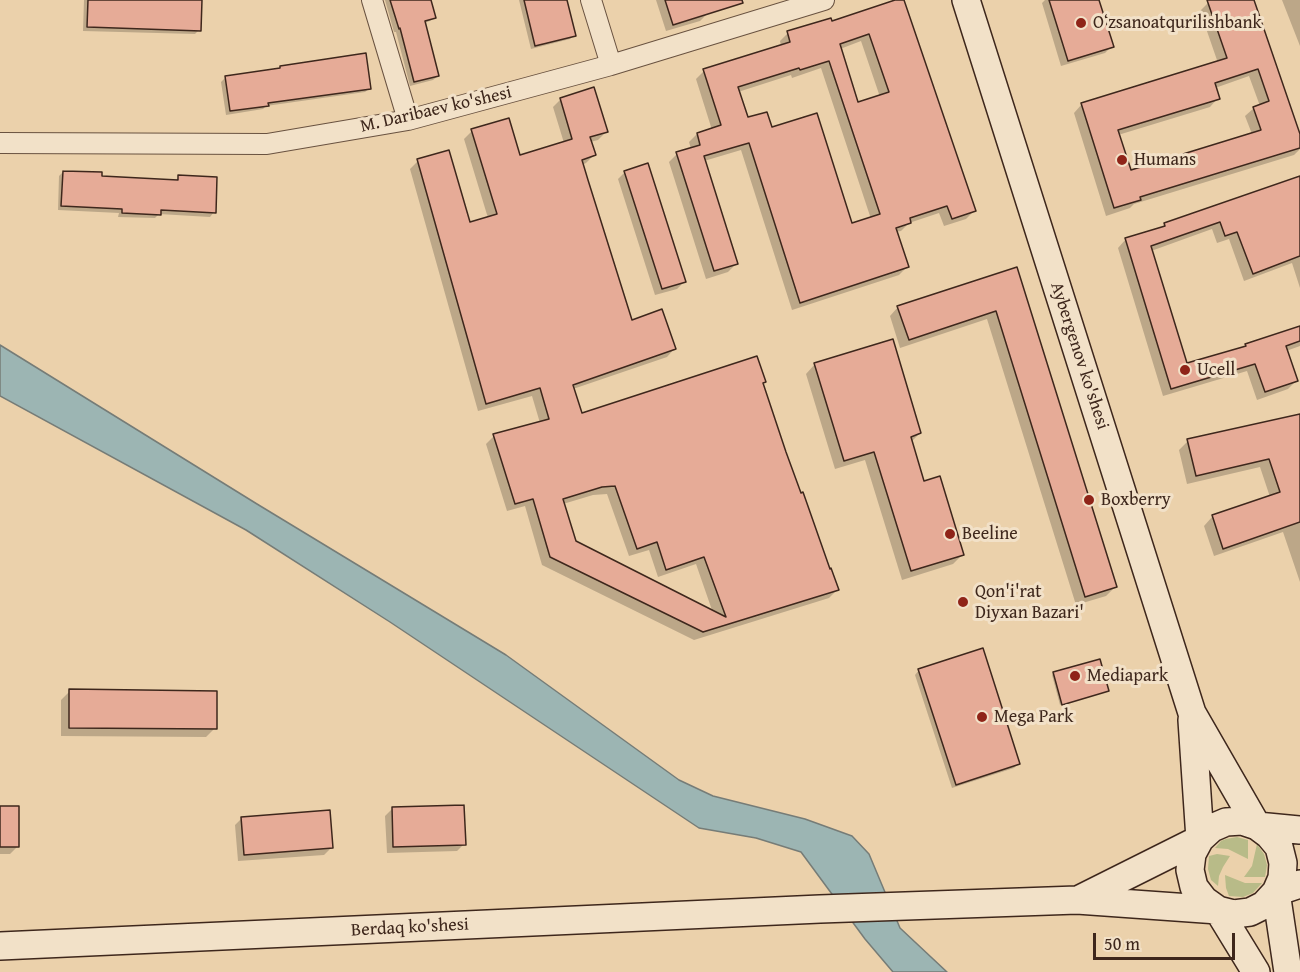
<!DOCTYPE html>
<meta charset="utf-8">
<style>
body{margin:0}
#map{position:relative;width:1300px;height:972px;overflow:hidden;background:#ebd1ab;font-family:"Gentium Book Plus",serif}
canvas{display:block}
.scale{position:absolute;left:1093px;top:933px;width:142px;height:27px;box-sizing:border-box;border:3px solid #3e271c;border-top:0;padding-left:8px;font-size:18px;line-height:21px;white-space:nowrap;color:#3e271c;-webkit-text-stroke:4px #f2e1c8;paint-order:stroke}
</style>
<div id="map">
<canvas width="1300" height="972"></canvas>
<div class="scale">50 m</div>
</div>
<script>
const c = document.querySelector('canvas').getContext('2d');
c.lineJoin = 'round';
function fill(path, color) { c.fillStyle = color; c.fill(path, 'evenodd'); }
const shape = rows => new Path2D(rows.map(r => 'M' + r).join(''));
function strokePath(path, color, width, dash) { c.strokeStyle = color; c.lineWidth = width; c.lineCap = dash ? 'butt' : 'round'; c.setLineDash(dash || []); c.stroke(path); }
function write(font, color, halo, rows, align = 'center') {
  c.font = font + ' "Gentium Book Plus",serif'; c.lineWidth = 6; c.setLineDash([]); c.textBaseline = 'middle'; c.strokeStyle = halo; c.fillStyle = color; for (const [text, x, y, turn = 0] of rows) {
    c.save(); c.translate(x, y); c.rotate((+turn || 0) * Math.PI / 180); c.textAlign = isNaN(turn) ? turn : align; if (halo) c.strokeText(text, 0, 0); c.fillText(text, 0, 0); c.restore();
  }
}
fill(shape([
 [1237,837,1248,840,1248,859,1228,849,1215,848,1221,841,1226,839],
 [1257,844,1264,854,1267,865,1265,877,1244,877,1252,866],
 [1217,854,1230,856,1223,867,1219,876,1218,886,1211,880,1208,869,1209,856],
 [1225,875,1245,883,1262,883,1253,893,1243,897,1229,896,1226,888]
]), '#b8bb88');
const water = shape([
 [0,345,257,504,506,655,679,780,713,796,805,819,852,836,869,854,900,928,947,972,893,972,865,939,801,852,756,838,699,828,390,622,246,530,0,396,0,345]
]);
fill(water, '#9cb5b3');
strokePath(water, '#767c77', 1.5);
fill(shape([
 [84,0,200,0,199,30,195,34,83,31],
 [385,0,429,0,434,17,430,21,424,23,438,76,433,80,410,86,396,32,394,32],
 [519,0,565,0,574,35,570,39,531,49],
 [656,0,702,0,707,14,700,21,666,31],
 [899,0,902,0,974,211,966,219,944,226,939,213,909,223,901,231,896,232,907,267,899,275,792,310,741,150,704,161,736,264,728,272,706,279,669,162,677,154,691,149,689,142,697,134,712,130,696,79,704,71,781,46,780,41,788,33,831,23],
 [861,41,880,97,857,104,840,49],
 [821,68,871,219,851,225,747,119,738,92,791,75,792,78],
 [1045,0,1098,0,1112,46,1105,53,1061,66,1042,3],
 [1216,0,1252,0,1300,139,1300,149,1294,155,1134,204,1130,208,1106,216,1074,113,1082,104,1218,63,1200,11,1208,3],
 [1249,76,1260,106,1254,108,1245,116,1252,134,1130,172,1118,135,1210,107,1218,98,1215,88],
 [1282,0,1300,0,1300,46],
 [280,67,370,88,365,92,266,106,263,109,226,115,221,82,226,77,277,70],
 [561,99,606,132,598,140,590,142,594,155,586,163,582,165,631,322,675,348,667,357,573,389,581,415,762,384,784,452,837,590,829,598,694,640,542,565,525,506,507,511,486,444,494,436,540,423,532,396,478,411,410,169,418,161,469,224,488,218,464,139,472,131,519,157,564,143,553,107],
 [607,494,629,556,649,550,658,577,696,564,713,613,574,542,563,504,593,495],
 [63,172,100,178,175,181,179,177,214,212,210,217,159,214,155,218,118,217,119,213,58,210,59,176],
 [625,172,684,282,677,289,655,295,618,179],
 [1300,178,1300,288,1292,263,1244,281,1229,239,1217,243,1212,229,1151,251,1186,365,1244,348,1246,345,1300,328,1300,346,1286,351,1296,381,1288,389,1257,400,1247,371,1163,396,1118,248,1126,239,1160,229,1165,224],
 [1016,269,1115,587,1106,596,1076,605,987,319,900,348,890,316,898,307],
 [815,364,920,433,911,442,923,483,962,555,953,564,902,580,865,460,835,469,806,374],
 [1300,415,1300,582,1283,532,1214,556,1204,526,1212,517,1270,497,1260,467,1187,484,1179,450,1188,441],
 [1099,660,1108,691,1106,692,1060,705,1052,675,1053,673],
 [919,670,1018,764,1014,768,952,788,915,675],
 [70,691,215,728,206,737,61,736,61,700],
 [0,807,17,847,10,854,0,854],
 [392,809,464,844,457,851,387,853,385,816],
 [242,818,331,848,324,855,238,861,235,825]
]), '#0003');
const building = shape([
 [88,0,202,0,201,31,87,27,88,0],
 [390,0,431,0,436,18,425,21,439,76,414,82,400,28,399,29,390,0],
 [524,0,567,0,576,36,535,46,524,0],
 [665,0,742,0,743,3,673,25,665,0],
 [895,0,904,0,976,211,952,219,947,206,910,218,911,223,896,228,909,267,800,303,749,143,704,156,738,264,714,271,676,152,700,145,697,133,721,125,703,69,790,42,787,31,831,18,832,21,895,0],
 [869,34,889,92,858,102,840,44,869,34],
 [829,61,880,214,852,223,817,113,772,127,767,112,748,117,738,87,799,68,800,70,829,61],
 [1049,0,1099,0,1114,47,1068,61,1049,0],
 [1207,0,1254,0,1300,134,1300,148,1140,197,1141,200,1114,208,1081,103,1227,58,1207,0],
 [1258,69,1269,101,1253,107,1261,130,1131,170,1118,130,1220,99,1215,83,1258,69],
 [366,53,371,89,268,103,269,106,230,111,225,76,280,68,280,66,366,53],
 [594,87,608,132,590,137,596,155,582,160,588,180,632,320,662,309,676,349,573,385,582,413,757,356,766,382,763,383,786,452,801,493,803,492,830,569,831,568,839,590,703,632,550,557,533,499,515,504,493,434,549,419,540,388,486,404,417,159,449,150,470,222,497,214,471,129,509,118,520,155,572,139,560,98,594,87],
 [615,486,637,549,657,542,666,570,704,557,726,617,576,541,563,499,602,487,615,486],
 [648,163,686,282,662,289,624,171,648,163],
 [63,171,102,172,102,176,178,180,178,175,217,177,216,213,161,210,161,215,122,213,122,209,61,206,63,171],
 [1300,176,1300,256,1253,274,1237,232,1225,236,1220,222,1151,246,1187,363,1246,346,1245,344,1300,326,1300,341,1286,346,1298,381,1265,392,1255,364,1171,389,1125,238,1165,226,1164,223,1300,176],
 [1017,267,1117,587,1085,597,996,311,909,340,897,306,1017,267],
 [893,339,921,433,911,437,924,481,940,476,964,555,911,571,874,452,844,461,814,363,893,339],
 [1300,414,1300,522,1223,549,1212,515,1280,492,1269,459,1196,476,1187,439,1300,414],
 [983,648,1020,764,956,785,918,669,983,648],
 [1100,659,1109,691,1062,705,1053,672,1100,659],
 [69,689,217,691,217,729,69,728,69,689],
 [464,805,466,845,393,847,392,807,464,805],
 [0,806,19,806,19,847,0,847,0,806],
 [330,810,333,848,244,855,241,817,330,810]
]);
fill(building, '#e6ab97');
strokePath(building, '#3e271c', 1.5);
const street = shape([
 [372,0,408,120],
 [591,0,611,65],
 [0,143,267,144,408,120,611,65,824,0]
]);
const secondary = shape([
 [966,0,1192,713,1257,826,1300,830],
 [1078,900,1200,839,1192,720],
 [0,946,820,909,1077,900,1218,910,1256,972],
 [1288,972,1276,892,1282,878,1283,863,1279,847,1269,835,1257,826,1242,821,1226,822,1212,828,1200,839,1192,854,1190,870,1194,887,1204,900,1218,910,1234,914,1250,912,1264,905,1276,892,1300,884]
]);
strokePath(street, '#695240', 22);
strokePath(secondary, '#3e271c', 30);
strokePath(street, '#f2e1c8', 20);
strokePath(secondary, '#f2e1c8', 27);
for (const [x, y, r, color] of [
 [1081,23,6,"#8f2418"],
 [1122,160,6,"#8f2418"],
 [1185,370,6,"#8f2418"],
 [1089,500,6,"#8f2418"],
 [950,534,6,"#8f2418"],
 [963,602,6,"#8f2418"],
 [1075,676,6,"#8f2418"],
 [982,717,6,"#8f2418"]
]) { const dot = new Path2D(); dot.arc(x, y, r, 0, 2 * Math.PI); c.fillStyle = color; c.fill(dot); strokePath(dot, '#f2e1c8', 2); }
write('18px', '#3e271c', '#f2e1c8', [
 ["Oʻzsanoatqurilishbank",1093,23],
 ["Humans",1134,160],
 ["Ucell",1197,370],
 ["Boxberry",1101,500],
 ["Beeline",962,534],
 ["Qon'i'rat",975,592],
 ["Diyxan Bazari'",975,613],
 ["Mediapark",1087,676],
 ["Mega Park",994,717]
], 'left');
write('18px', '#3e271c', '#f2e1c8', [
 ["M. Daribaev ko'shesi",436,110,-13],
 ["Aybergenov ko'shesi",1079,356,72],
 ["Berdaq ko'shesi",410,928,-3]
]);
</script>
